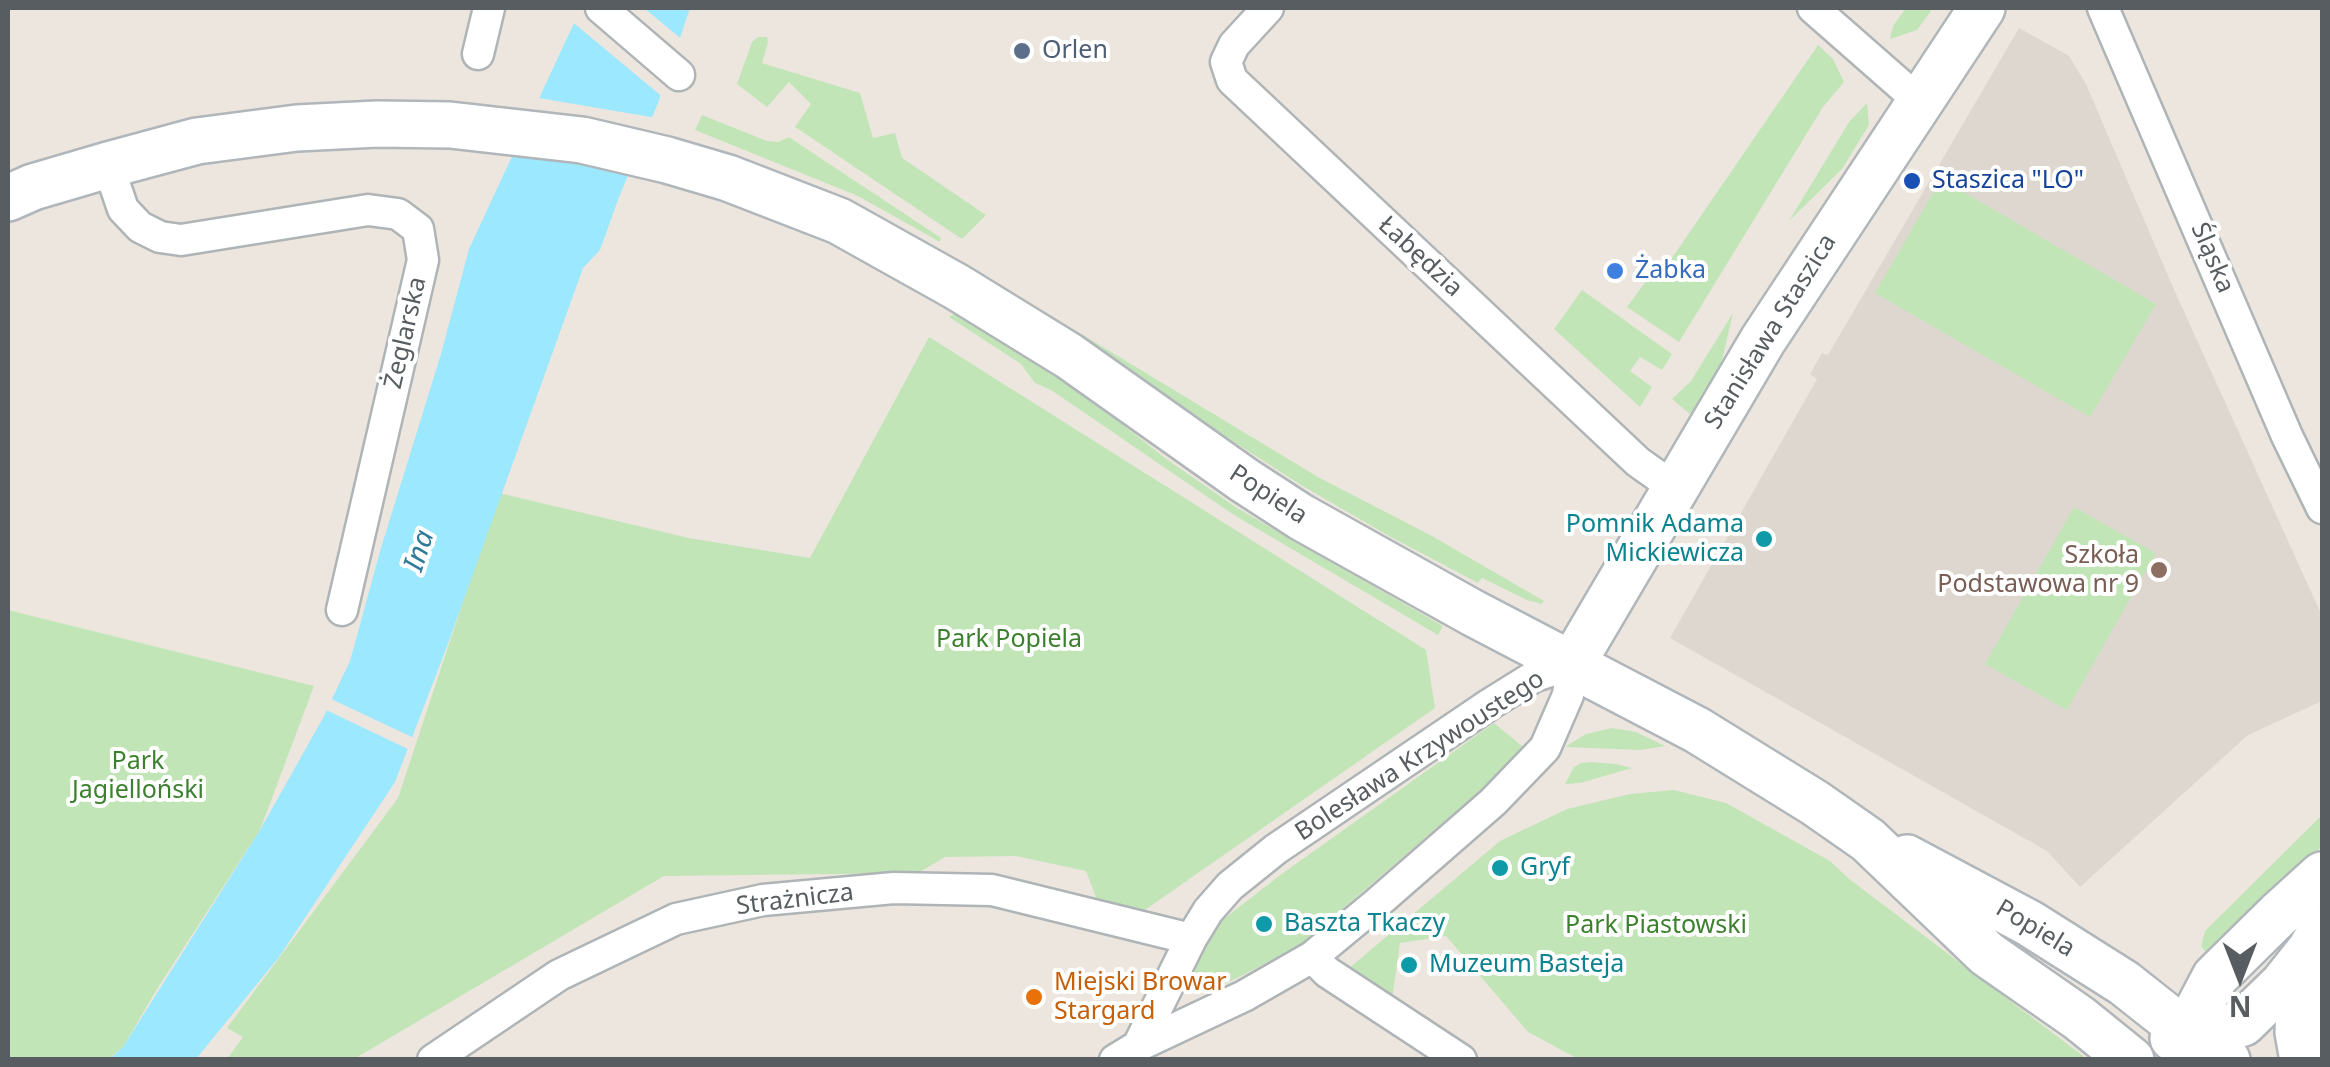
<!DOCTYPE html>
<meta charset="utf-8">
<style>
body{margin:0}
#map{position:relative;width:2330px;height:1067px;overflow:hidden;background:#ece6de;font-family:"Noto Sans",sans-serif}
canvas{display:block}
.frame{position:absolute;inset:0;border:10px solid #575d60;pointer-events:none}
.north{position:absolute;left:2190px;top:927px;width:100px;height:100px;-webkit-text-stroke:8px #fff;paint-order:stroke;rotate:180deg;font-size:28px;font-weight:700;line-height:40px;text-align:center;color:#575d60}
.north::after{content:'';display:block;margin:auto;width:35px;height:45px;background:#575d60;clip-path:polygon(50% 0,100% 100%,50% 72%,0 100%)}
</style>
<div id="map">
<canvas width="2330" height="1067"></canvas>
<div class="frame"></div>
<div class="north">N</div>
</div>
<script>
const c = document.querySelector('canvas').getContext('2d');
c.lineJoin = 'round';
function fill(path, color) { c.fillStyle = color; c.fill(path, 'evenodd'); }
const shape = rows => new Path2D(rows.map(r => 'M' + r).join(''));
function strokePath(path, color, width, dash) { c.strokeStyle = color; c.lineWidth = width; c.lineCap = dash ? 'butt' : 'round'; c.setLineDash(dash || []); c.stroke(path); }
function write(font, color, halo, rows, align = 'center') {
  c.font = font + ' "Noto Sans",sans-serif'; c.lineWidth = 8; c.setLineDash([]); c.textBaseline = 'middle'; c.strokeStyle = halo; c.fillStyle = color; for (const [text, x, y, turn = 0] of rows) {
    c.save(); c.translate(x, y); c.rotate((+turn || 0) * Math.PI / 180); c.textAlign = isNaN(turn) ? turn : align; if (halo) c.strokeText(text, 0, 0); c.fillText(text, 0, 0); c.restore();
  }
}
fill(shape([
 [2019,28,2069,56,2086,84,2172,285,2322,616,2322,701,2248,735,2080,887,2047,851,1670,638,1817,379,1810,374,1822,353,1828,355]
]), '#ded7cf');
fill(shape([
 [1906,8,1933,8,1917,30,1890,39,1893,26],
 [758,37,767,37,768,42,762,63,860,93,873,138,895,133,902,158,986,215,962,239,795,127,811,104,789,82,767,107,737,84,752,42],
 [1818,45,1833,59,1844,82,1823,107,1679,342,1627,307,1654,270,1661,274],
 [1867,103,1869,125,1842,169,1789,221,1849,122],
 [702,115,767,141,778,142,789,137,941,238,940,242,858,196,695,130],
 [1941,179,2156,304,2090,417,1875,293],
 [1582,290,1672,354,1662,370,1640,357,1630,371,1652,387,1640,407,1554,329],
 [1030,303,1318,477,1432,536,1544,601,1541,604,1527,600,1482,578,1478,583,1389,536,1301,485,1029,310],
 [959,311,1050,367,1165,458,1237,508,1443,626,1438,635,1234,515,1051,390,1035,383,1021,364,949,317],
 [1733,313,1721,365,1691,415,1672,399,1691,381],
 [929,337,1426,650,1435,708,1142,912,1097,900,1086,871,1016,856,945,857,918,873,664,876,354,1059,227,1059,243,1037,227,1028,398,798,499,493,689,538,810,558],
 [2074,507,2156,553,2067,710,1985,664],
 [8,610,314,686,260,830,157,989,123,1047,109,1059,8,1060],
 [1494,723,1522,746,1504,770,1298,947,1207,993,1192,990,1187,980,1190,968,1221,921,1283,873],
 [1612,728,1636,732,1665,746,1641,750,1565,747,1586,734],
 [1591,762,1616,764,1632,768,1580,783,1565,784,1574,767,1581,763],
 [1674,790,1726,803,1830,861,1848,878,2087,1059,1578,1059,1528,1032,1446,936,1400,943,1392,999,1348,969,1500,841,1567,809,1630,794],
 [2322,815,2322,846,2208,955,2201,946,2205,931]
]), '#c2e5b8');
fill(shape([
 [581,8,690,8,658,103,619,197,600,250,583,268,446,649,395,782,279,957,196,1059,109,1060,123,1047,260,830,323,718,350,661,381,548,441,354,469,249]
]), '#9be8ff');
fill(shape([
 [576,8,644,8,684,41,665,99,570,20],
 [533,97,657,118,633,175,559,160,507,153],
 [327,697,416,739,412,751,322,708]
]), '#ece6de');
const street = shape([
 [601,8,679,75],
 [1268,8,1234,45,1226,62,1232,80,1638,462,1676,489],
 [1813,8,1919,101],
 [2103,8,2287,436,2322,508],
 [478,54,489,8],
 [108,165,123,209,140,227,160,237,181,240,368,210,398,214,418,229,423,260,342,610],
 [1312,957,1327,972,1461,1060],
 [433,1060,559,975,676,919,763,900,894,888,992,890,1191,939],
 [1115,1060,1138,1046,1244,996,1312,957,1376,904,1493,802,1545,748,1568,695,1572,664,1535,676,1490,704,1276,849,1230,886,1208,911,1191,939,1138,1046]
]);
const secondary = shape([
 [8,198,33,187,108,165,197,141,297,128,377,124,450,125,582,140,667,160,728,178,839,221,957,287,1069,356,1244,480,1301,517,1473,613,1697,730,1815,803,1868,840,1987,954,2079,1018,2131,1060],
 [1572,664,1763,340,1982,8],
 [1907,858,2029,923,2124,983,2191,1036,2227,1060],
 [2173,1038,2215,1032,2243,1023,2283,984,2310,950,2322,930],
 [2190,1060,2191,1036,2195,1015,2215,977,2279,914,2322,875],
 [2303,1060,2298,1032,2300,996,2310,953]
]);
strokePath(street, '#afb4b7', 35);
strokePath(secondary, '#b0b6ba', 50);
strokePath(street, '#fff', 30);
strokePath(secondary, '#fff', 45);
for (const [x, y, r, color] of [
 [1022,51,10,"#5c6f8a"],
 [1912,181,10,"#1a4fb4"],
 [1615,271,10,"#3f7fe0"],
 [1764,539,10,"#0f9aa8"],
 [2159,570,10,"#8d6e63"],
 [1500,868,10,"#0f9aa8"],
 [1264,924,10,"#0f9aa8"],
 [1409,965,10,"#0f9aa8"],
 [1034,997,10,"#e8710a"]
]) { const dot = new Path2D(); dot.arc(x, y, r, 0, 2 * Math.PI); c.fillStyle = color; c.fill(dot); strokePath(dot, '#fff', 4); }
write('25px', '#4e5e75', '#fff', [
 ["Orlen",1042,51]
], 'left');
write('25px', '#164399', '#fff', [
 ["Staszica \"LO\"",1932,181]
], 'left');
write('25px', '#575d60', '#fff', [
 ["Łabędzia",1420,257,43],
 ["Śląska",2212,258,67],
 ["Stanisława Staszica",1771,332,-58],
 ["Żeglarska",406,333,-77],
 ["Popiela",1268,495,33],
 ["Bolesława Krzywoustego",1420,756,-33],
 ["Strażnicza",795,900,-7],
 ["Popiela",2035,929,31]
]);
write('25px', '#366cbe', '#fff', [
 ["Żabka",1635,271]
], 'left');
write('25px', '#0d838f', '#fff', [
 ["Pomnik Adama",1744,525,"right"],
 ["Mickiewicza",1744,554,"right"],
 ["Gryf",1520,868],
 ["Baszta Tkaczy",1284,924],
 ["Muzeum Basteja",1429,965]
], 'left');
write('25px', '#785e54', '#fff', [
 ["Szkoła",2139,556],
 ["Podstawowa nr 9",2139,585]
], 'right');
write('25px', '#3c812e', '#fff', [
 ["Park Popiela",1009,640],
 ["Park",138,762],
 ["Jagielloński",138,791],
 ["Park Piastowski",1656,926]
]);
write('25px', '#c56008', '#fff', [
 ["Miejski Browar",1054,983],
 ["Stargard",1054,1012]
], 'left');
write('italic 28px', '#2f799a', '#fff', [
 ["Ina",420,551,-72]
]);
</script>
